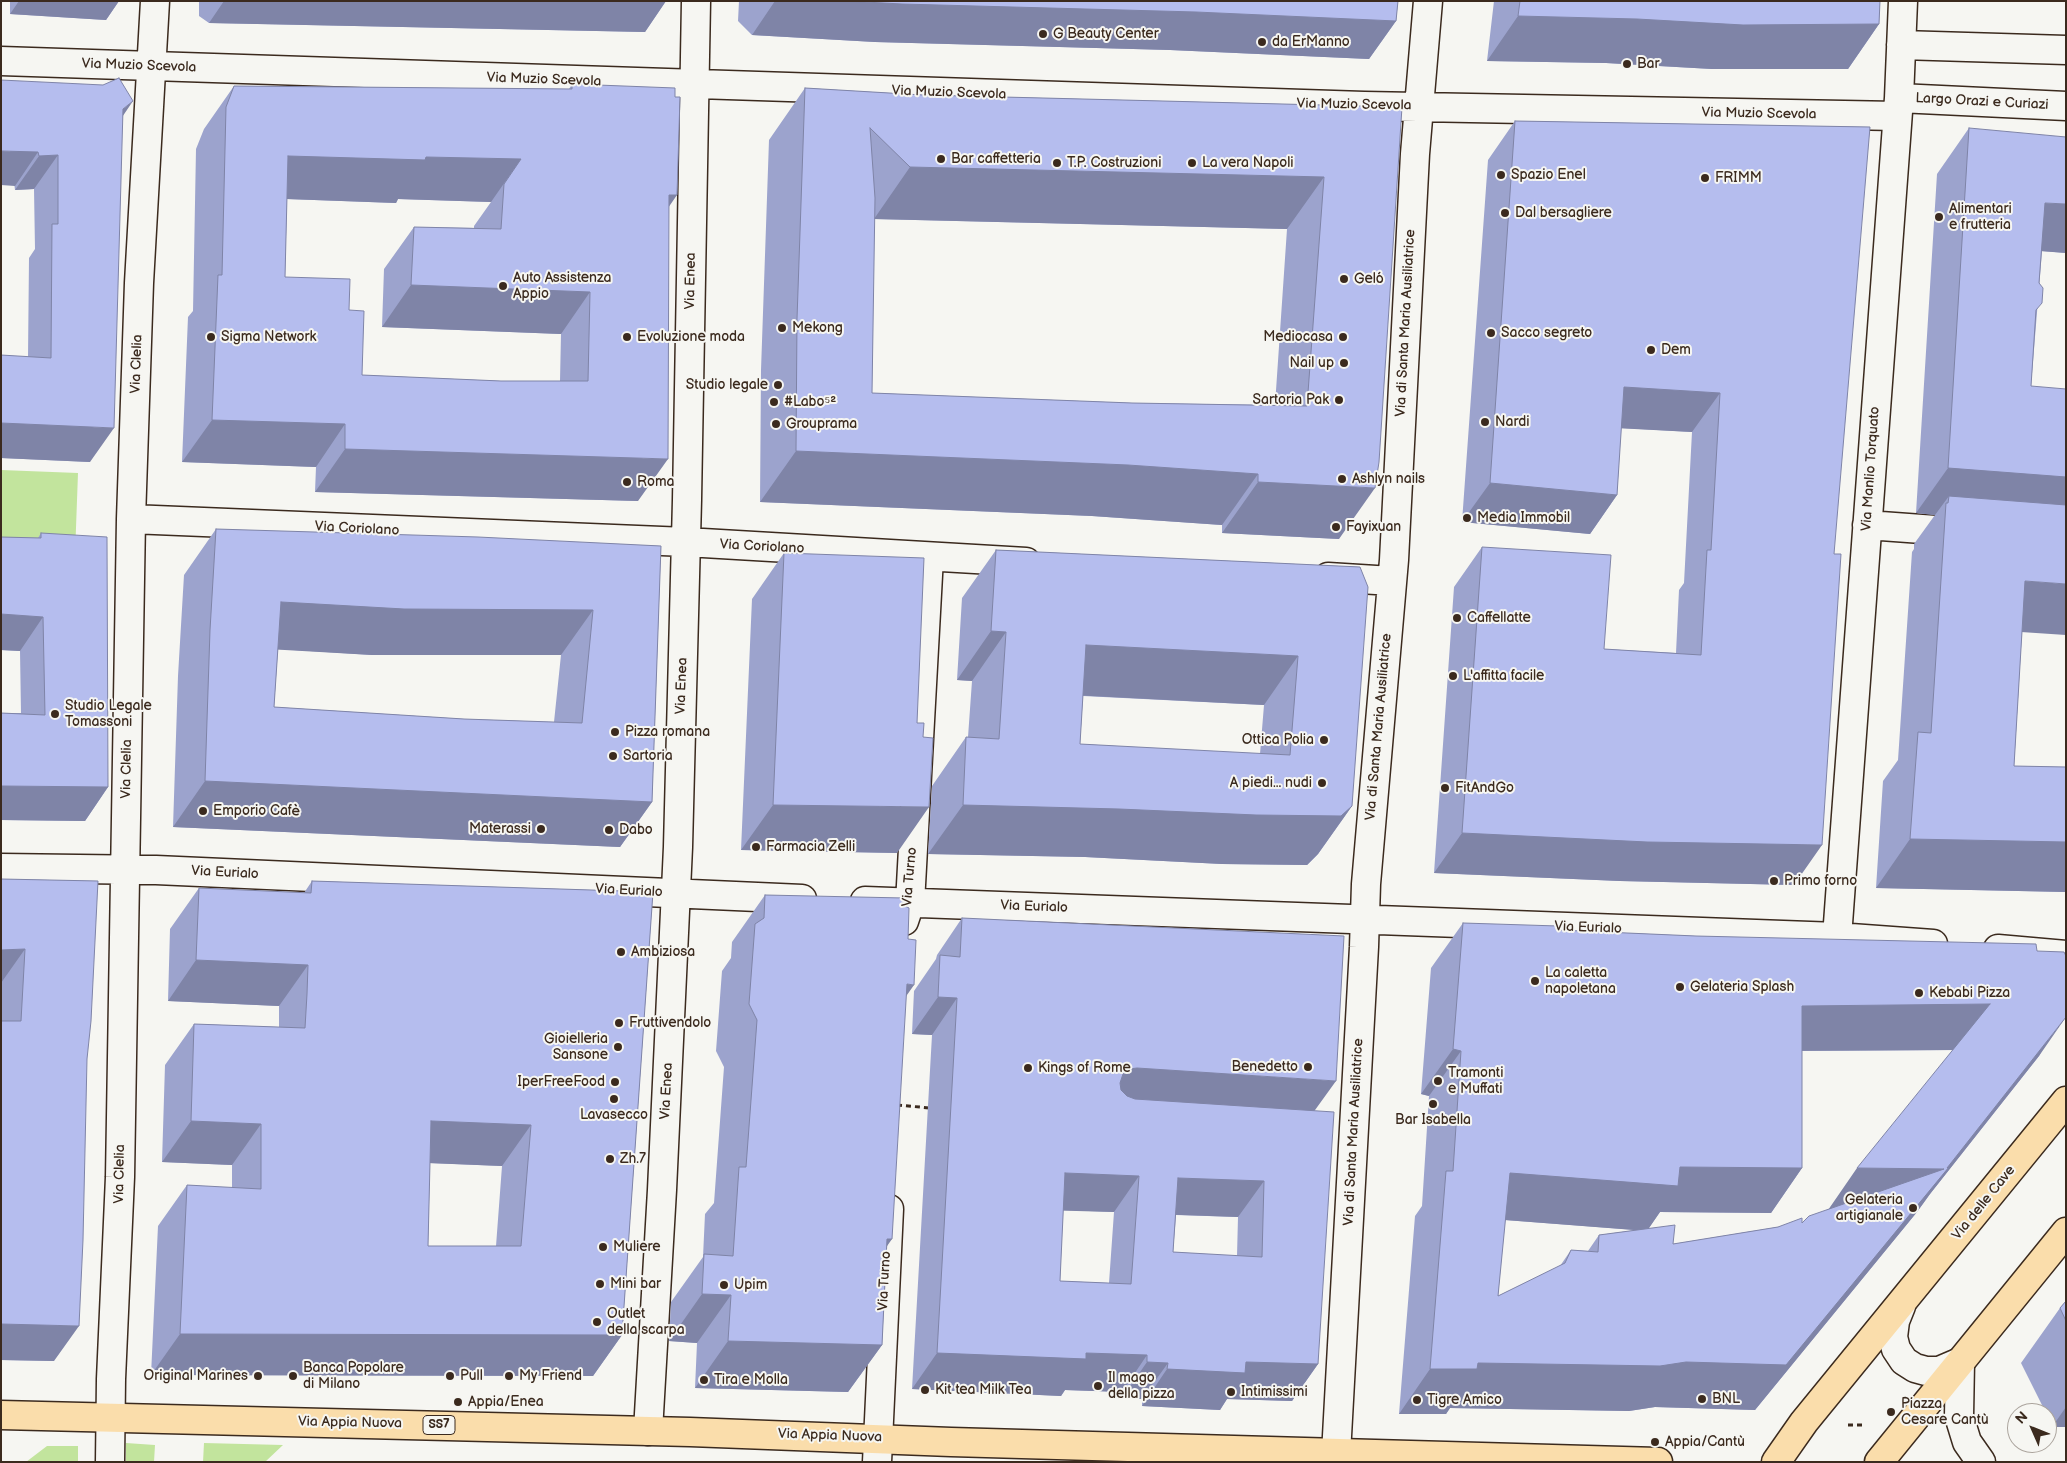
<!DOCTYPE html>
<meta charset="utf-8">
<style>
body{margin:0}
#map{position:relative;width:2067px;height:1463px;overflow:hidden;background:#f6f6f2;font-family:"Balsamiq Sans",sans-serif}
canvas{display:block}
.frame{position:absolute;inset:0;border:2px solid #3b2a1e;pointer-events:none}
.north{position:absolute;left:2007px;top:1403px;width:50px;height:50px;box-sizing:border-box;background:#f6f6f2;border:1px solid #aba49d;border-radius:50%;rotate:314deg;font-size:14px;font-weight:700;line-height:20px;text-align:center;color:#3b2a1e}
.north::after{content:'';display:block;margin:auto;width:18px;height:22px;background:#3b2a1e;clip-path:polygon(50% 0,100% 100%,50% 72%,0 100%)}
</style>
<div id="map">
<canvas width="2067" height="1463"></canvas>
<div class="frame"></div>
<div class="north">N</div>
</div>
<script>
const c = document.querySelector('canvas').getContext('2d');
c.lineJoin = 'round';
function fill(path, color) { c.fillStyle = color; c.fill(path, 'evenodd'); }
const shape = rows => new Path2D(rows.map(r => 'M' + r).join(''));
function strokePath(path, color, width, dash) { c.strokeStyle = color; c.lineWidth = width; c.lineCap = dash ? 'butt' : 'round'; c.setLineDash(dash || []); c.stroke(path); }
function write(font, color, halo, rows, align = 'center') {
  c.font = font + ' "Balsamiq Sans",sans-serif'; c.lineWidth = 4; c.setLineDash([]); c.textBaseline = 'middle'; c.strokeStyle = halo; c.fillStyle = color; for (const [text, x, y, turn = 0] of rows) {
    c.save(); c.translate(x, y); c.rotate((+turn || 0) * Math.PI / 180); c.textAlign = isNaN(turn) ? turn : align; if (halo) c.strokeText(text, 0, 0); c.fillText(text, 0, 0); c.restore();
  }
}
fill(shape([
 [1,470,78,473,75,555,1,553],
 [126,1443,155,1445,154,1462,126,1462],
 [204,1443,283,1445,265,1462,203,1462],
 [47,1446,78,1446,78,1462,26,1462]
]), '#c2e49d');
const minor = shape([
 [1901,45,2066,50],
 [1,61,1364,106,1897,116],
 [1899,98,2066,106],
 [131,519,686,542,1026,562],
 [1867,525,1963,532],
 [1328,577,1392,581],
 [1,868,156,870,802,899],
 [865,901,1837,937,1933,944],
 [904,921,910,903,929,557],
 [1837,937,1899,98,1903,1],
 [1998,949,2066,955],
 [1901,1306,1895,1321,1893,1337,1896,1349,1904,1361,1915,1368,1926,1371,1939,1371,1960,1362],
 [1960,1362,1959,1416,1967,1442,1981,1462],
 [648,1431,662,1190,678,847,687,500,696,1],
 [1336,1454,1364,947,1366,884,1394,560,1415,154,1428,1],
 [110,1462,111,1379,120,1177,131,519,139,283,155,1],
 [877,1462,889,1209]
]);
const major = shape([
 [1,1415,690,1432,951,1442,1658,1462],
 [1776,1462,1804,1422,2066,1101],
 [1879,1462,2066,1232]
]);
strokePath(minor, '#3b2a1e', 31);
strokePath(major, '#3b2a1e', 31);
strokePath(shape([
 [897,1105,930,1108],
 [1848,1425,1864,1425]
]), '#3b2a1e', 3, [5, 4]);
strokePath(minor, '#f6f6f2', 28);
strokePath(major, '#faddab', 28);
fill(shape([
 [10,1,119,1,106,20,10,14],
 [199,1,666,1,645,32,209,23,199,16],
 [739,1,1398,1,1396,21,1369,59,1170,50,875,42,752,35,738,21],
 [1494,1,1880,1,1879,24,1848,69,1712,69,1606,63,1487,61],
 [1,80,123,115,90,462,1,458,1,355,28,357,29,258,35,249,34,189,15,190],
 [572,84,675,97,669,207,638,501,315,492,316,467,182,462,188,317,193,311,196,149,204,129,234,86,569,89],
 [287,199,396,203,398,199,491,202,474,226,474,228,414,227,384,269,382,327,561,334,560,381,501,381,362,375,349,310,285,277],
 [805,88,923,95,1402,107,1339,539,1222,533,1222,525,1092,516,760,502,761,370,769,140],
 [874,219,1287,229,1275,405,1132,403,872,393],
 [1515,121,1870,127,1794,885,1620,881,1434,873,1454,587,1482,547,1604,649,1676,653,1679,590,1684,583,1692,432,1621,428,1617,495,1590,534,1462,522,1488,160],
 [1969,128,2066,253,2042,251,2031,386,2022,632,2014,766,2066,767,2066,892,1876,888,1883,781,1898,760,1912,552,1914,549,1914,544,1935,515,1916,513,1937,174],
 [216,529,661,546,652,802,620,847,173,827,178,676,184,575],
 [278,649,372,655,561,655,554,722,464,719,274,707],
 [41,533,108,787,85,821,1,820,1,713,21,713,20,651,1,650,1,537,38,538],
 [996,550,1360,567,1352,806,1318,854,1307,865,1222,864,1085,857,928,854,932,786,966,737,968,737,972,681,957,680,962,598],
 [1083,696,1264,705,1260,754,1080,744],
 [784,553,897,853,741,850,752,599],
 [1,879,98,881,54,1361,1,1360],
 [312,881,653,892,622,1335,593,1376,151,1375,158,1226,187,1185,232,1188,232,1165,162,1162,165,1065,194,1024,279,1027,279,1006,168,1001,170,929,199,888,304,893],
 [430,1163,502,1166,496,1246,428,1246],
 [765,895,903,905,908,939,906,996,887,1247,882,1345,848,1392,695,1388,697,1343,669,1341,671,1302,703,1257,705,1214,714,1203,724,1067,716,1051,722,971,731,958,732,942],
 [962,918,1315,1111,1318,1364,1292,1401,1227,1399,1220,1410,1142,1406,1142,1399,1122,1398,1122,1392,1065,1390,1061,1396,912,1389,932,1035,912,1034,914,991,936,959,937,955],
 [1063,1210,1114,1212,1109,1283,1060,1281],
 [1176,1215,1238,1217,1237,1256,1173,1252],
 [1463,923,1558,930,2037,951,2065,1008,2039,1056,1930,1194,1917,1212,1755,1410,1655,1407,1629,1411,1450,1408,1446,1414,1399,1414,1415,1216,1422,1206,1429,1096,1421,1094,1431,968],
 [1953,1050,1829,1209,1802,1223,1673,1244,1648,1229,1660,1212,1771,1213,1802,1168,1802,1051],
 [1505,1220,1636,1230,1599,1235,1588,1251,1571,1250,1560,1266,1498,1296],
 [2066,1301,2066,1427,2052,1427,2047,1416,2047,1413,2046,1413,2021,1363,2060,1308]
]), '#9ca3cd');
fill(shape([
 [19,1,119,1,106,20,10,14],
 [224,1,666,1,645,32,209,23],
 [775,1,846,1,1196,12,1396,21,1369,59,1170,50,875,42,752,35],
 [1518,16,1637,19,1879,24,1848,69,1712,69,1606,63,1487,61],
 [133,101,110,135,123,109],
 [1,151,38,152,15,186,1,185],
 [58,155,34,189,15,190,39,156],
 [288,156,426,157,521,159,491,202,398,199,396,203,259,198],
 [910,167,1324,177,1287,229,874,219],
 [669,195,677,195,648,237],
 [2045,203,2066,204,2066,253,2013,249],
 [411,285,590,292,561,334,382,327],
 [1624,387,1720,393,1692,432,1596,427],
 [212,420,345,424,316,467,182,462],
 [1,423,114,428,90,462,1,458],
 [345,449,668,459,638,501,315,492],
 [796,451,1128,465,1258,474,1222,525,1092,516,760,502],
 [1948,468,2066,469,2066,518,1948,503,1949,496,1935,515,1916,513],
 [1258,482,1375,488,1339,539,1222,533],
 [1490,483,1617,495,1590,534,1462,522],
 [2025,581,2066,584,2066,635,1991,630],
 [281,602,593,610,561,655,372,655,250,648],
 [1,614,43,617,20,651,1,650],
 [991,631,1006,632,972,681,957,680],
 [1086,645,1298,656,1264,705,1052,694],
 [205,781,652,802,620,847,173,827],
 [1,786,108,787,85,821,1,820],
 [773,805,929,807,897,853,741,850],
 [963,805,1352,806,1318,854,1307,865,1222,864,1085,857,928,854],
 [1462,833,1822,845,1794,885,1620,881,1434,873],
 [1910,839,2066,842,2066,892,1876,888],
 [25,949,1,983,1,950],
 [196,960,308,965,279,1006,168,1001],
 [907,984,914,985,881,1032],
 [938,997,957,998,932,1035,912,1034],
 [1990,1004,1958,1050,1771,1051,1802,1006],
 [2066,1017,2039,1056,1930,1194,1917,1212,1755,1410,1655,1407,1629,1411,1450,1408,1446,1414,1399,1414,1430,1369,1478,1363,1826,1213,1857,1168,1944,1169,1947,1168],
 [1453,1049,1461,1051,1429,1096,1421,1094],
 [1137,1068,1336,1081,1310,1117,1111,1104,1123,1074,1129,1069],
 [191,1121,261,1124,232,1165,162,1162],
 [431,1121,531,1125,502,1166,402,1162],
 [1680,1167,1802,1168,1771,1213,1660,1212,1647,1231,1479,1218,1510,1173],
 [1065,1173,1139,1176,1114,1212,1039,1210],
 [1178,1178,1264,1181,1238,1217,1153,1214],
 [887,1239,892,1239,859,1286],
 [702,1294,731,1295,697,1343,669,1341],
 [1,1324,79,1326,54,1361,1,1360],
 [180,1334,622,1335,593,1376,151,1375],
 [728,1341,882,1345,848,1392,695,1388],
 [937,1353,1086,1353,1147,1355,1122,1392,1065,1390,1061,1396,912,1389],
 [1147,1362,1168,1363,1142,1399,1122,1398],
 [1246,1362,1318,1364,1292,1401,1227,1399,1220,1410,1142,1406,1167,1369],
 [2066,1407,2066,1427,2052,1427]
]), '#7f84a7');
const building = shape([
 [846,1,1398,1,1396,21,1196,12,902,4,846,1],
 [1520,1,1880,1,1879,24,1743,25,1637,19,1518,16,1520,1],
 [119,78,133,101,123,109,114,428,1,423,1,355,51,358,52,224,58,224,58,155,39,156,38,152,1,151,1,80,103,85,119,78],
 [572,84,675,88,675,97,680,97,677,195,669,195,668,459,345,449,345,424,212,420,218,275,222,275,226,107,234,86,572,89,572,84],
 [288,156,425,160,426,157,521,159,504,184,501,229,414,227,411,285,590,292,588,381,501,381,362,375,364,311,349,310,350,279,285,277,288,156],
 [805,88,923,95,1402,107,1379,462,1375,488,1258,482,1258,474,1128,465,796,451,797,319,805,88],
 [870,128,910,167,1324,177,1307,406,1132,403,872,393,875,198,870,128],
 [1515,121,1870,127,1834,554,1841,554,1822,845,1647,842,1462,833,1482,547,1611,555,1604,649,1701,655,1707,550,1711,550,1720,393,1624,387,1617,495,1490,483,1515,121],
 [1969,128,2066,137,2066,204,2045,203,2039,283,2043,288,2042,303,2036,310,2031,386,2066,389,2066,477,1948,468,1969,128],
 [1949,496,2066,505,2066,584,2025,581,2014,766,2066,767,2066,842,1910,839,1918,732,1931,733,1946,503,1948,503,1949,496],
 [216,529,478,537,661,546,652,802,205,781,210,630,216,529],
 [281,602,404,609,593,610,582,723,464,719,274,707,281,602],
 [41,533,107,537,108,787,1,786,1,713,45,715,43,617,1,614,1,537,41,538,41,533],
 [996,550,1360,567,1368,587,1352,806,1341,816,1256,815,1119,809,963,805,966,737,999,739,1006,632,991,631,996,550],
 [1086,645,1298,656,1290,755,1080,744,1086,645],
 [784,553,924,558,917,723,924,723,923,737,933,738,929,807,773,805,784,553],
 [1,879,98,881,91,1021,87,1059,83,1240,79,1326,1,1324,1,1021,21,1021,25,949,1,950,1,879],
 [312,881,653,892,622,1335,180,1334,187,1185,261,1189,261,1124,191,1121,194,1024,305,1028,307,994,308,965,196,960,199,888,311,893,312,881],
 [431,1121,531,1125,521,1246,428,1246,431,1121],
 [765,895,904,898,903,905,909,908,908,939,916,940,914,985,907,984,892,1239,887,1239,882,1345,728,1341,731,1295,702,1294,704,1254,733,1256,739,1167,746,1167,757,1020,749,1004,755,924,764,918,765,895],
 [962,918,1344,936,1336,1081,1137,1068,1129,1069,1123,1074,1120,1083,1121,1090,1127,1096,1135,1099,1334,1112,1318,1364,1246,1362,1245,1373,1167,1369,1168,1363,1147,1362,1147,1355,1086,1353,1086,1359,937,1353,957,998,938,997,940,955,960,957,962,918],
 [1065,1173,1139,1176,1131,1284,1060,1281,1065,1173],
 [1178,1178,1264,1181,1262,1257,1173,1252,1178,1178],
 [1463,923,1558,926,1558,930,1696,936,2036,944,2037,951,2064,952,2066,956,2066,1006,2065,1007,2066,1008,2066,1017,1947,1168,1949,1167,1786,1365,1686,1362,1660,1366,1478,1363,1477,1369,1430,1369,1446,1171,1453,1171,1461,1051,1453,1049,1463,923],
 [1990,1004,1857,1168,1944,1169,1809,1216,1802,1223,1802,1218,1778,1227,1673,1244,1675,1225,1599,1235,1598,1252,1571,1250,1565,1263,1498,1296,1510,1173,1678,1186,1680,1167,1802,1168,1802,1006,1990,1004],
 [2066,1301,2066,1321,2060,1308,2066,1301]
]);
fill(building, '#b5bdee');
strokePath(building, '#7f84a7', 1);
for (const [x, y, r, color] of [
 [1043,34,5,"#3b2a1e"],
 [1262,42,5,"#3b2a1e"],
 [1627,64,5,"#3b2a1e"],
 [941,159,5,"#3b2a1e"],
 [1057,163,5,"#3b2a1e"],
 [1192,163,5,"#3b2a1e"],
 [1501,175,5,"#3b2a1e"],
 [1705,178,5,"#3b2a1e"],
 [1505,213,5,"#3b2a1e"],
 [1939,217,5,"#3b2a1e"],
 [1344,279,5,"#3b2a1e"],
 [503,286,5,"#3b2a1e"],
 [782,328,5,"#3b2a1e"],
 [1491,333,5,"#3b2a1e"],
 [211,337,5,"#3b2a1e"],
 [627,337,5,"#3b2a1e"],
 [1343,337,5,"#3b2a1e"],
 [1651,350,5,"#3b2a1e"],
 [1344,363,5,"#3b2a1e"],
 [778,385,5,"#3b2a1e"],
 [1339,400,5,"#3b2a1e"],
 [774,402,5,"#3b2a1e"],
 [1485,422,5,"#3b2a1e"],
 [776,424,5,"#3b2a1e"],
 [1342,479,5,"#3b2a1e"],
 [627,482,5,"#3b2a1e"],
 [1467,518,5,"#3b2a1e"],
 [1336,527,5,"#3b2a1e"],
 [1457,618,5,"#3b2a1e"],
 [1453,676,5,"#3b2a1e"],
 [55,714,5,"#3b2a1e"],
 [615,732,5,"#3b2a1e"],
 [1324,740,5,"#3b2a1e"],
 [613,756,5,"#3b2a1e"],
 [1322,783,5,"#3b2a1e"],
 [1445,788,5,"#3b2a1e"],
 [203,811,5,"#3b2a1e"],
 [541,829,5,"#3b2a1e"],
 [609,830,5,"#3b2a1e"],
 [756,847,5,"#3b2a1e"],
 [1774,881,5,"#3b2a1e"],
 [621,952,5,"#3b2a1e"],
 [1535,981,5,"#3b2a1e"],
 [1680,987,5,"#3b2a1e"],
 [1919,993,5,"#3b2a1e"],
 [619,1023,5,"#3b2a1e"],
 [618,1047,5,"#3b2a1e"],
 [1308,1067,5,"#3b2a1e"],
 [1028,1068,5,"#3b2a1e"],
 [1438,1081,5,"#3b2a1e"],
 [615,1082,5,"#3b2a1e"],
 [614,1099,5,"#3b2a1e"],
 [1433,1104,5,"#3b2a1e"],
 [610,1159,5,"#3b2a1e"],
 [1913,1208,5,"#3b2a1e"],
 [603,1247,5,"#3b2a1e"],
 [600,1284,5,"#3b2a1e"],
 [724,1285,5,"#3b2a1e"],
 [597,1322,5,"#3b2a1e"],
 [258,1376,5,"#3b2a1e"],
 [293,1376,5,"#3b2a1e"],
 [450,1376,5,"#3b2a1e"],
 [509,1376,5,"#3b2a1e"],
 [704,1380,5,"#3b2a1e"],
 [1098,1386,5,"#3b2a1e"],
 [925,1390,5,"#3b2a1e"],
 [1231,1392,5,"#3b2a1e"],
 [1702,1399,5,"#3b2a1e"],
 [1417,1400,5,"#3b2a1e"],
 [458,1402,5,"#3b2a1e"],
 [1891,1412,5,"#3b2a1e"],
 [1655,1442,5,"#3b2a1e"]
]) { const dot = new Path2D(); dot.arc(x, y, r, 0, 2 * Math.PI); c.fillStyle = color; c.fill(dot); strokePath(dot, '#f6f6f2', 2); }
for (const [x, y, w] of [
 [439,1425,32]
]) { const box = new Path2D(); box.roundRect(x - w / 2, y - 9.5, w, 19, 4); c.fillStyle = '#f6f6f2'; c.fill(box); strokePath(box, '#3b2a1e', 1); }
write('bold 12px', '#3b2a1e', null, [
 ["SS7",439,1425]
]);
write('14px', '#3b2a1e', '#f6f6f2', [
 ["G Beauty Center",1053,34],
 ["da ErManno",1272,42],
 ["Bar",1637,64],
 ["Bar caffetteria",951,159],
 ["T.P. Costruzioni",1067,163],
 ["La vera Napoli",1202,163],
 ["Spazio Enel",1511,175],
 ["FRIMM",1715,178],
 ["Alimentari",1949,209],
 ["e frutteria",1949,225],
 ["Dal bersagliere",1515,213],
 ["Auto Assistenza",513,278],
 ["Appio",513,294],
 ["Geló",1354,279],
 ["Mekong",792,328],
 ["Sacco segreto",1501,333],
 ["Sigma Network",221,337],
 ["Evoluzione moda",637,337],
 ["Mediocasa",1333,337,"right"],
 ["Dem",1661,350],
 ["Nail up",1334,363,"right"],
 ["Studio legale",768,385,"right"],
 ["Sartoria Pak",1329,400,"right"],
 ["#Labo⁵²",784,402],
 ["Nardi",1495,422],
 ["Grouprama",786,424],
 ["Ashlyn nails",1352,479],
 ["Roma",637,482],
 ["Media Immobil",1477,518],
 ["Fayixuan",1346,527],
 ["Caffellatte",1467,618],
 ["L'affitta facile",1463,676],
 ["Studio Legale",65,706],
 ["Tomassoni",65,722],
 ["Pizza romana",625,732],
 ["Ottica Polia",1314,740,"right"],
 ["Sartoria",623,756],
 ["A piedi... nudi",1312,783,"right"],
 ["FitAndGo",1455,788],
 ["Emporio Cafè",213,811],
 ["Materassi",531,829,"right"],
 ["Dabo",619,830],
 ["Farmacia Zelli",766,847],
 ["Primo forno",1784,881],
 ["Ambiziosa",631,952],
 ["La caletta",1545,973],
 ["napoletana",1545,989],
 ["Gelateria Splash",1690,987],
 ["Kebabi Pizza",1929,993],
 ["Fruttivendolo",629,1023],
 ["Gioielleria",608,1039,"right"],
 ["Sansone",608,1055,"right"],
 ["Benedetto",1298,1067,"right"],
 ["Kings of Rome",1038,1068],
 ["Tramonti",1448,1073],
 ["e Muffati",1448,1089],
 ["IperFreeFood",605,1082,"right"],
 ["Lavasecco",614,1115,"center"],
 ["Bar Isabella",1433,1120,"center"],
 ["Zh.7",620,1159],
 ["Gelateria",1903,1200,"right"],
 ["artigianale",1903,1216,"right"],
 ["Muliere",613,1247],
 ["Mini bar",610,1284],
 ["Upim",734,1285],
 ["Outlet",607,1314],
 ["della scarpa",607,1330],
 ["Banca Popolare",303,1368],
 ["di Milano",303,1384],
 ["Original Marines",248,1376,"right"],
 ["Pull",460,1376],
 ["My Friend",519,1376],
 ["Il mago",1108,1378],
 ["della pizza",1108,1394],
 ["Tira e Molla",714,1380],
 ["Kit tea Milk Tea",935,1390],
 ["Intimissimi",1241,1392],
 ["BNL",1712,1399],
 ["Tigre Amico",1427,1400],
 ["Appia/Enea",468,1402],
 ["Piazza",1901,1404],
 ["Cesare Cantù",1901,1420],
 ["Appia/Cantù",1665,1442]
], 'left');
write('14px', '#3b2a1e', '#f6f6f2', [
 ["Via Muzio Scevola",139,66,2],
 ["Via Muzio Scevola",544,80,2],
 ["Via Muzio Scevola",949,93,2],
 ["Largo Orazi e Curiazi",1982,102,3],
 ["Via Muzio Scevola",1354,105,1],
 ["Via Muzio Scevola",1759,114,1],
 ["Via Enea",691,281,-89],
 ["Via di Santa Maria Ausiliatrice",1406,323,-87],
 ["Via Clelia",137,364,-88],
 ["Via Manlio Torquato",1871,469,-86],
 ["Via Coriolano",357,529,3],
 ["Via Coriolano",762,547,3],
 ["Via Enea",682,686,-88],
 ["Via di Santa Maria Ausiliatrice",1379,727,-85],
 ["Via Clelia",127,769,-89],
 ["Via Eurialo",225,873,3],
 ["Via Turno",910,877,-85],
 ["Via Eurialo",629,891,3],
 ["Via Eurialo",1034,907,2],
 ["Via Eurialo",1588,928,2],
 ["Via Enea",667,1091,-87],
 ["Via di Santa Maria Ausiliatrice",1354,1132,-87],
 ["Via Clelia",120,1174,-89],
 ["Via delle Cave",1984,1203,-51],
 ["Via Turno",885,1281,-87],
 ["Via Appia Nuova",350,1423,1],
 ["Via Appia Nuova",830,1436,2]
]);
</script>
